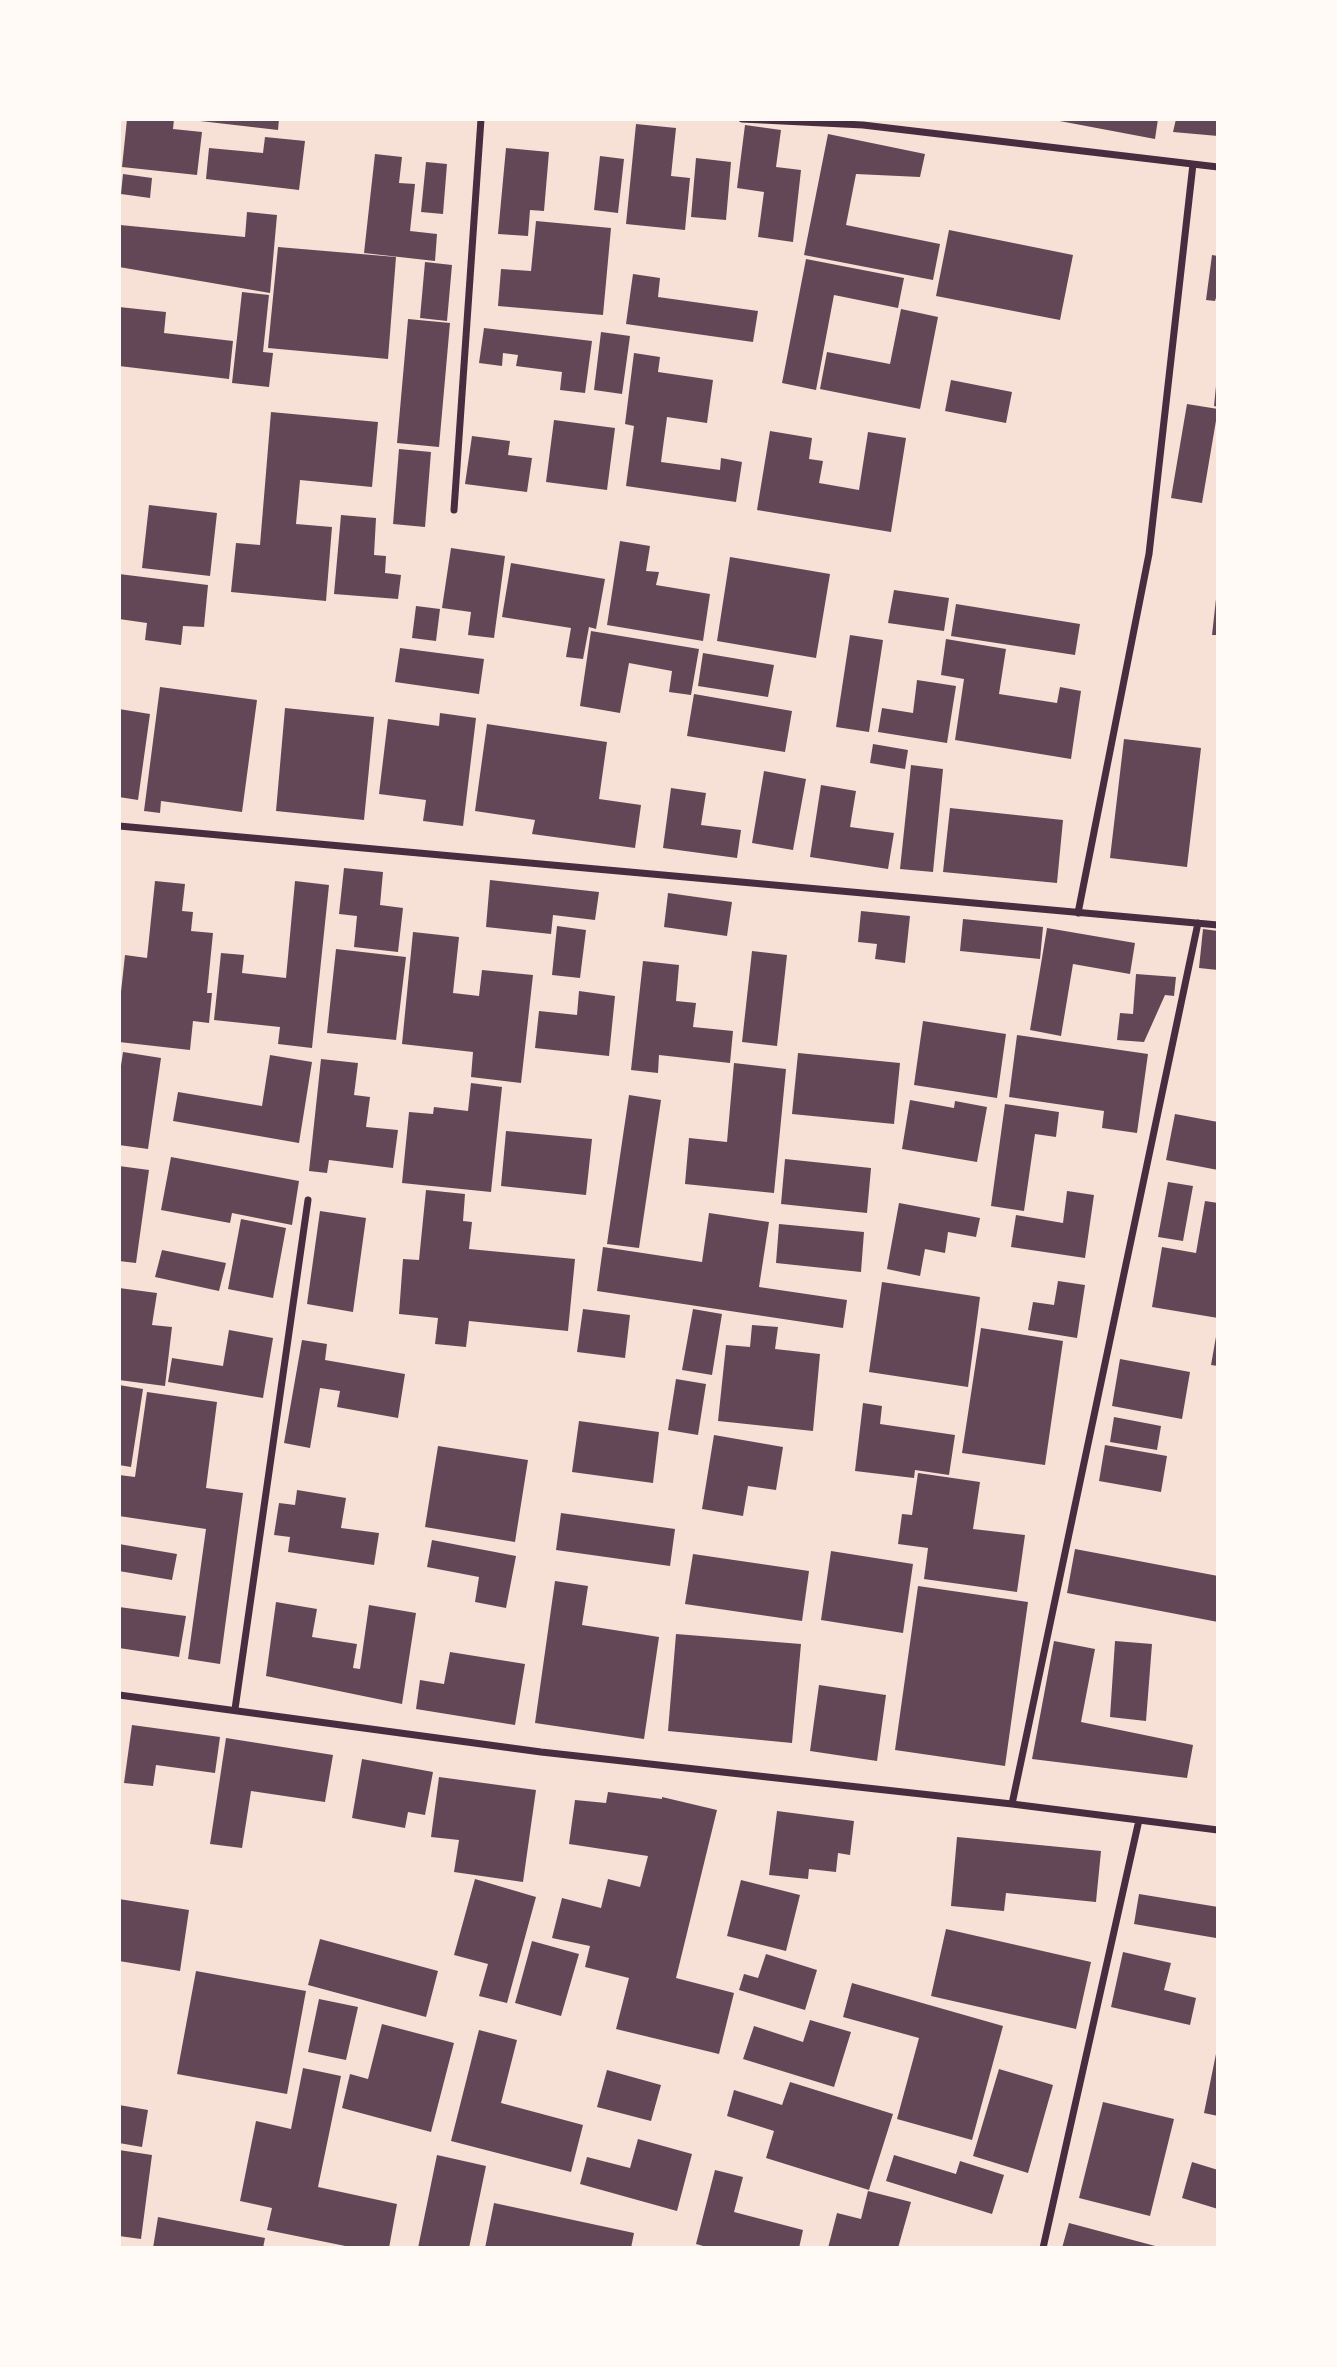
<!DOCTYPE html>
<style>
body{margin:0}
#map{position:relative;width:1337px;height:2367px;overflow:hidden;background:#f7e1d7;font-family:"Roboto Condensed",sans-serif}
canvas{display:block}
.frame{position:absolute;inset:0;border:121px solid #fffaf5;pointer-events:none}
</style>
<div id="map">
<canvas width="1337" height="2367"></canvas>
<div class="frame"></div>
</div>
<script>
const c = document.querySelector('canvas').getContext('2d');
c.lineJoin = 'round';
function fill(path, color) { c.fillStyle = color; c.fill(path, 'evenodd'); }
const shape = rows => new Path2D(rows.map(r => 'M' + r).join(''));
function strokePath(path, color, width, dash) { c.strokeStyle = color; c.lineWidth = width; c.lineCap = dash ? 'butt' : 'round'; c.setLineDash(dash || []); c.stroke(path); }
fill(shape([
 [127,119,174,119,173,129,202,132,197,175,122,167],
 [200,119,279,119,278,130,200,121],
 [1049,119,1158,119,1155,139],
 [1176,119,1218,119,1218,136,1173,132],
 [636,124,676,128,671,176,690,178,685,230,626,224],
 [745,125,781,130,776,167,801,170,793,242,758,237,764,192,737,188],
 [828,134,925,154,920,177,856,174,846,225,940,244,933,280,804,255],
 [265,137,305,141,299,190,206,179,209,148,263,153],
 [506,148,549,152,544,211,530,210,528,236,498,234],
 [375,154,402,157,399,183,415,184,410,231,437,234,435,261,364,253],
 [600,156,624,159,618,213,594,210],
 [696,158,731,162,726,220,691,217],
 [426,162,447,164,443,214,421,212],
 [123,174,152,178,150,198,121,194],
 [247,212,277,215,270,293,119,267,120,225,245,237],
 [536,221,611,228,603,315,498,306,501,269,531,271],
 [949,230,1073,255,1060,320,936,296],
 [278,247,396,257,388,359,268,348],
 [1212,255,1218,256,1218,291,1215,301,1206,300],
 [806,259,904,278,898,308,834,295,816,390,782,383],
 [425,262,452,265,447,321,420,318],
 [633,274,660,278,658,297,758,311,753,342,626,324],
 [242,292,269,295,263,352,273,353,269,387,232,383],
 [119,307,166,312,164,333,233,341,229,379,119,366],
 [901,309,938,317,920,409,820,389,827,352,890,364],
 [408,319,450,323,439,447,397,443],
 [484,328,592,341,585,393,560,390,562,372,516,366,518,355,503,353,502,366,479,363],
 [601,332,630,336,622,394,594,390],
 [634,353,660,357,658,372,713,380,707,423,667,417,661,462,720,470,721,458,742,462,736,502,626,486,634,426,625,424],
 [951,380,1012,392,1006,423,945,411],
 [1216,386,1218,386,1218,407,1214,406],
 [1187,404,1218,409,1202,503,1171,498],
 [271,412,378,422,372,487,300,480,296,524,332,527,326,601,231,592,236,543,260,545],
 [554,420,615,428,607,490,546,482],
 [770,431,812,438,809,459,823,461,819,483,859,490,868,432,906,438,891,532,757,510],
 [472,436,510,441,508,455,532,458,527,492,465,484],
 [399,449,431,452,425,527,393,524],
 [149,505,217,513,210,576,142,568],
 [341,515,376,518,374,555,386,556,385,573,401,575,398,599,334,594],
 [620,541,650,546,646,571,659,572,656,585,710,594,703,641,607,625],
 [451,548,505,556,494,638,468,635,471,612,442,608],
 [730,557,830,574,816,658,717,641],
 [511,563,605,579,596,629,589,627,583,659,566,657,571,628,502,617],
 [119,574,208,585,204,627,183,626,181,645,145,640,147,623,119,619],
 [894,590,949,598,944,631,888,623],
 [1216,599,1218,599,1218,635,1212,635],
 [956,604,1080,624,1075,655,951,636],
 [416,606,440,609,436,641,412,638],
 [591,631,699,649,691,695,669,692,672,671,629,663,620,713,580,706],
 [850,635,883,640,869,732,836,727],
 [946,639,1006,649,999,694,1057,703,1060,687,1081,691,1071,759,955,740,964,679,941,675],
 [400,648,484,659,479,694,395,682],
 [703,653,774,665,768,697,698,686],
 [917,680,956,686,947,743,878,732,882,708,913,713],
 [160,687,257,700,242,812,161,801,160,813,144,811],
 [694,694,792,711,785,752,687,736],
 [285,708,374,717,364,820,276,811],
 [119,709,150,714,138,800,119,797],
 [440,713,476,718,463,826,423,821,426,800,379,794,388,719,439,726],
 [487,724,607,742,599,799,641,805,635,848,532,834,535,820,475,811],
 [1124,739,1201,748,1187,867,1110,858],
 [873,744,908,750,905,769,870,763],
 [911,765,943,769,933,872,900,869],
 [764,771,806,779,793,850,752,843],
 [821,785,856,791,850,827,894,833,888,869,810,857],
 [671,788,706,793,701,825,741,830,737,858,663,848],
 [950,808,1063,820,1057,883,943,872],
 [344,868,383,872,380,905,403,908,398,952,354,947,357,916,339,914],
 [490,880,599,892,595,920,553,915,551,934,486,927],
 [155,881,185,884,182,911,193,912,191,931,213,933,207,993,212,993,209,1023,193,1021,190,1050,119,1042,119,1010,125,955,147,958],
 [295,881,329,885,312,1048,278,1044,280,1027,214,1020,221,953,244,955,242,973,286,978],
 [668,893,732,902,727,936,664,927],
 [861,911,910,916,905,963,875,959,877,944,858,942],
 [963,919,1043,927,1040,959,960,951],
 [557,926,586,930,580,978,552,975],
 [1047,928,1135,943,1130,974,1073,964,1061,1036,1030,1030],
 [1203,929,1218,931,1218,970,1199,968],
 [413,932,459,937,453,993,479,996,482,970,533,975,521,1083,471,1077,473,1052,402,1044],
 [336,949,406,957,396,1040,327,1033],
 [752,951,787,955,777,1046,742,1042],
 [643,961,679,965,676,1001,696,1003,693,1027,733,1031,730,1063,659,1055,658,1073,631,1070],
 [1136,974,1176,977,1174,996,1165,995,1144,1042,1117,1040,1120,1013,1133,1014],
 [579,991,615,996,609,1056,535,1048,539,1011,577,1015],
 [923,1021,1006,1034,997,1098,914,1085],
 [1017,1035,1148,1054,1137,1133,1102,1128,1104,1111,1009,1097],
 [123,1052,161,1058,148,1149,119,1145,119,1079],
 [798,1053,900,1063,894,1124,792,1114],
 [270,1055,312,1062,299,1143,173,1121,178,1092,262,1106],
 [321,1059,358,1063,354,1095,370,1097,366,1127,398,1130,393,1168,329,1160,327,1173,309,1171],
 [734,1063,786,1069,774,1193,685,1184,689,1138,727,1142],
 [471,1083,502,1087,491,1192,402,1183,409,1112,433,1114,434,1107,468,1111],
 [629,1095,661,1100,639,1248,607,1244],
 [910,1100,954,1108,955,1101,987,1107,977,1162,902,1149],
 [1005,1104,1059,1112,1056,1137,1035,1134,1024,1211,991,1206],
 [1175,1114,1218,1122,1218,1170,1166,1160],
 [506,1131,592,1139,586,1195,501,1186],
 [171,1157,299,1181,292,1225,232,1213,230,1223,161,1210],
 [785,1159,871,1168,867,1213,781,1204],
 [119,1166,149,1170,136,1263,119,1261],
 [1168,1182,1193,1186,1183,1241,1158,1237],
 [426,1190,465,1194,463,1221,472,1222,469,1249,575,1259,568,1331,469,1321,466,1347,435,1344,438,1318,399,1314,403,1259,419,1260],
 [1067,1191,1094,1195,1085,1258,1011,1247,1016,1215,1063,1223],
 [1205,1201,1218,1203,1218,1318,1152,1307,1162,1247,1196,1253],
 [899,1203,980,1218,976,1237,948,1232,945,1253,925,1249,920,1276,887,1269],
 [320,1211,366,1218,353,1312,307,1304],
 [709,1213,769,1222,759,1287,847,1300,843,1328,597,1291,603,1247,702,1262],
 [241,1219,286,1228,273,1298,228,1289],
 [779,1224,864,1232,861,1272,776,1263],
 [162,1250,226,1263,219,1291,155,1277],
 [1058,1281,1085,1285,1077,1338,1028,1330,1033,1302,1054,1305],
 [882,1282,980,1297,968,1387,869,1372],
 [119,1288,157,1293,152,1325,172,1327,165,1386,119,1380],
 [583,1309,630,1315,625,1358,577,1352],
 [693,1309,722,1314,712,1375,682,1370],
 [752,1325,778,1327,775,1349,820,1354,813,1431,718,1421,726,1345,750,1347],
 [981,1328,1063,1341,1045,1465,962,1453],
 [229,1330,273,1338,263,1398,168,1382,172,1358,223,1366],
 [1217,1331,1218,1331,1218,1366,1211,1365],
 [302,1340,327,1344,325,1360,405,1374,398,1418,337,1407,340,1391,320,1388,310,1448,284,1443],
 [1120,1359,1190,1372,1182,1419,1112,1406],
 [676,1379,706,1384,698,1435,668,1430],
 [119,1385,143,1389,131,1467,119,1465],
 [147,1392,217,1402,206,1488,243,1493,220,1664,188,1659,206,1529,119,1516,119,1475,135,1477],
 [863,1403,882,1406,880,1424,955,1435,949,1475,915,1470,914,1478,855,1471],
 [1114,1417,1161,1426,1157,1450,1110,1442],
 [579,1421,659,1432,653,1483,572,1472],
 [714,1435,783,1447,776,1490,748,1486,743,1516,702,1509],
 [1105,1445,1167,1456,1161,1492,1099,1481],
 [438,1446,528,1460,515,1542,425,1527],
 [918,1473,980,1482,973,1529,1025,1535,1017,1592,924,1579,928,1548,898,1544,902,1514,912,1515],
 [297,1490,346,1498,341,1528,379,1533,374,1565,288,1552,290,1537,274,1535,279,1503,295,1505],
 [561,1513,675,1529,670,1566,556,1550],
 [432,1540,516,1556,506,1608,475,1602,479,1577,427,1567],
 [119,1544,177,1554,172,1580,119,1571],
 [1075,1549,1218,1576,1218,1622,1067,1593],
 [831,1551,913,1564,903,1633,821,1620],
 [693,1554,809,1571,802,1621,685,1604],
 [555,1581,588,1586,582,1625,659,1637,644,1739,535,1723],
 [918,1586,1028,1602,1005,1766,895,1750],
 [276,1602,317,1609,312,1637,357,1644,353,1668,360,1669,369,1605,416,1613,402,1704,266,1676],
 [119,1607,186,1616,179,1657,119,1648],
 [676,1634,801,1644,792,1743,668,1731],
 [1054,1641,1095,1649,1081,1722,1193,1745,1187,1778,1032,1759],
 [1115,1641,1152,1644,1146,1721,1110,1717],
 [450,1652,525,1664,515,1725,416,1709,420,1680,444,1684],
 [819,1685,886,1695,877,1761,810,1751],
 [132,1725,220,1737,215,1773,156,1765,153,1786,124,1783],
 [226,1738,333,1755,325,1802,251,1791,242,1848,210,1844],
 [362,1759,433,1772,425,1815,408,1812,405,1828,352,1818],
 [439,1777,536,1790,523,1882,454,1872,459,1840,431,1837],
 [608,1792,662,1799,662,1797,717,1810,676,1978,734,1993,719,2054,616,2029,629,1978,585,1967,590,1946,552,1938,562,1898,601,1908,608,1879,640,1887,648,1856,569,1844,575,1800,606,1803],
 [777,1811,854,1821,850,1855,838,1853,836,1872,809,1869,808,1879,769,1875],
 [957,1837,1101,1851,1096,1902,1006,1893,1004,1911,951,1906],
 [475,1879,536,1897,507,2003,479,1996,488,1964,454,1955],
 [741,1880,800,1895,786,1951,727,1936],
 [1139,1894,1218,1907,1216,1938,1134,1924],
 [119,1899,189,1910,180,1971,119,1961],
 [946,1929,1091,1962,1076,2029,931,1996],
 [320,1939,438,1971,426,2017,308,1985],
 [532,1941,579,1954,561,2016,515,2003],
 [1123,1952,1171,1963,1164,1990,1196,1998,1190,2025,1111,2007],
 [766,1954,817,1970,805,2010,739,1990,744,1974,758,1978],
 [196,1971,306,1991,287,2094,177,2074],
 [852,1983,1003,2026,972,2140,897,2119,919,2038,843,2017],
 [319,1999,358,2007,346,2060,308,2052],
 [810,2020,851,2032,834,2087,743,2059,754,2026,803,2042],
 [382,2024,454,2043,431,2132,342,2108,350,2074,368,2079],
 [479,2030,517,2040,501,2103,583,2125,571,2172,451,2141],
 [1217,2049,1218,2049,1218,2116,1204,2113],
 [303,2068,341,2076,318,2187,397,2204,389,2248,355,2248,267,2230,272,2208,240,2201,256,2121,291,2129],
 [999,2069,1053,2085,1028,2173,973,2156],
 [607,2070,661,2085,651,2121,597,2107],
 [790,2082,893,2114,869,2190,766,2158,774,2131,727,2116,734,2090,782,2105],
 [1103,2102,1174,2119,1150,2216,1079,2198],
 [119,2105,148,2110,142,2147,119,2143],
 [638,2139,692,2154,677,2211,580,2184,587,2157,630,2168],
 [119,2150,152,2155,141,2239,119,2236],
 [437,2155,486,2166,469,2248,418,2248],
 [894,2155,956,2174,960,2161,1004,2175,992,2214,886,2181],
 [1192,2162,1218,2170,1218,2209,1182,2198],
 [715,2170,743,2177,734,2212,803,2230,799,2248,710,2248,696,2244],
 [868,2191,911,2202,898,2248,828,2248,837,2213,861,2219],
 [494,2203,634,2233,631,2248,485,2248],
 [158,2217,265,2238,263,2248,153,2248],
 [1069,2223,1159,2247,1159,2248,1062,2248]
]), '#644757');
strokePath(shape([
 [742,119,863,125,1218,167],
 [454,510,481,119],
 [119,826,1218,925],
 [1078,913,1149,554,1193,164],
 [119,1695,541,1752,1012,1804,1218,1830],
 [235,1709,308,1200],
 [1012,1804,1198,923],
 [1043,2248,1139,1820]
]), '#4a2c40', 7);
</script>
